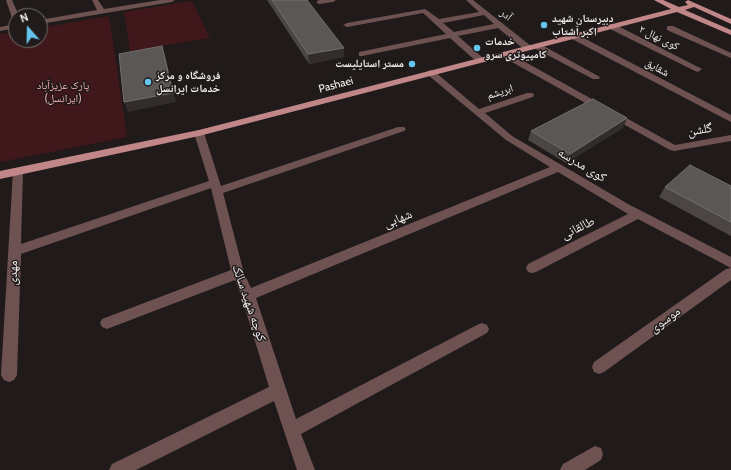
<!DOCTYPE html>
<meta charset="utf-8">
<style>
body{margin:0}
#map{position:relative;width:731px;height:470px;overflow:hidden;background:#201b1a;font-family:Cabin,sans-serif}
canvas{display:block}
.north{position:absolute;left:8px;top:8px;width:40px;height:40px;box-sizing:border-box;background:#201b1a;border:1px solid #746f6e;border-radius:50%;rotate:340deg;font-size:11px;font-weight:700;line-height:16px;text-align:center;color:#f1eded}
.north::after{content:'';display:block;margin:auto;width:14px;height:18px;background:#65c5ee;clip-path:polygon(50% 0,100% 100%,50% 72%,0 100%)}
</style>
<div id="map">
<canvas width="731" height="470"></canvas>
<div class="north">N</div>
</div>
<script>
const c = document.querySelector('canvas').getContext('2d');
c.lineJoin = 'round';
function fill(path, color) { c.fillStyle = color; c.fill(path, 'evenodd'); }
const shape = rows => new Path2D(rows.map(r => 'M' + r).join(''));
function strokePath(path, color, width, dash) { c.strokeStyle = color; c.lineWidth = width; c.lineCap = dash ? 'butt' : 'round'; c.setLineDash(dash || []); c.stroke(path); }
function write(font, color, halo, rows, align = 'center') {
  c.font = font + ' Cabin,"Noto Naskh Arabic",sans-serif'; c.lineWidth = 3; c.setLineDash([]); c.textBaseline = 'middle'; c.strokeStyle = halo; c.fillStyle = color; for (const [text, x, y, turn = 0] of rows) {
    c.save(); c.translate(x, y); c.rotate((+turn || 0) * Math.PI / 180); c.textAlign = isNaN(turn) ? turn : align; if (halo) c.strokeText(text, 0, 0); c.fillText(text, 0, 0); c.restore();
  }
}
fill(shape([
 [192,1,210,38,130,51,124,12],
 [109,16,127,137,0,162,0,34,16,32,16,40,40,40,40,28]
]), '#40171a');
fill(shape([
 [6,0,12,0,19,16,16,16,16,20,12,18,6,0],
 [92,0,98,0,104,9,160,0,175,0,172,2,40,24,40,20,97,10,92,0],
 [336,0,333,2,319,4,316,2,319,0,336,0],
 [466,0,473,0,531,46,531,50,525,50,498,28,458,36,483,58,484,60,480,62,477,62,450,38,362,56,359,56,359,52,446,34,423,13,347,27,343,25,347,23,425,9,439,19,479,12,466,0],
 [484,15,494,24,454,32,443,23,484,15],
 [16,24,16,28,0,31,0,27,16,24],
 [608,24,614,24,702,69,698,72,695,71,608,28,608,24],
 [667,26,673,26,731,53,731,58,667,30,667,26],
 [570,34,576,34,731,115,731,122,570,38,570,34],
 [534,44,540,44,600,77,599,79,593,79,534,48,534,44],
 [501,52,507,52,675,145,731,135,731,141,674,151,670,150,501,56,501,52],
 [431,70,434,71,479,109,527,93,533,93,534,95,533,97,485,113,512,136,628,204,731,257,731,280,604,372,599,374,594,372,592,367,594,362,726,269,731,268,638,219,536,272,532,273,528,272,526,268,528,264,628,214,558,172,256,298,296,419,477,325,482,323,487,325,489,329,487,333,301,434,315,470,297,470,274,401,136,470,109,470,112,464,269,387,241,295,235,280,107,329,102,327,100,323,102,319,231,270,211,188,21,254,17,375,14,380,9,382,4,380,1,375,13,171,14,169,18,168,22,169,23,171,21,244,209,181,194,133,196,131,199,130,204,133,221,186,398,127,404,127,406,129,404,131,223,193,244,273,251,288,550,167,506,140,428,75,427,73,428,71,431,70],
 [595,446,601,448,603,454,601,460,585,470,560,470,563,464,595,446]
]), '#6e5252');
fill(shape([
 [654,0,663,0,679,7,688,5,685,2,688,0,697,4,731,19,731,24,694,7,685,10,731,30,731,35,677,12,199,136,0,179,0,171,199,130,671,9,654,0]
]), '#c18788');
fill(shape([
 [267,0,307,0,344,57,309,64],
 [623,128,566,163,528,140,531,131],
 [731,186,731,236,659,197,665,187]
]), '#4b4545');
fill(shape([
 [162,46,165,55,176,102,128,112,124,102],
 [344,48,344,57,309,64,308,54],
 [627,118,623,128,566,163,570,154]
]), '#322c2c');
const building = shape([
 [272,0,307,0,344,48,308,54,272,0],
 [162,46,173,93,124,102,119,54,162,46],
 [593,99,627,118,570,154,531,131,593,99],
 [690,165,731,186,731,222,665,187,690,165]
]);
fill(building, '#5c5757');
strokePath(building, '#746e6e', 1);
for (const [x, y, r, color] of [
 [544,25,4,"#65c5ee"],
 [477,48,4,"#65c5ee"],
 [412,64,4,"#65c5ee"],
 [148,82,4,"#65c5ee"]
]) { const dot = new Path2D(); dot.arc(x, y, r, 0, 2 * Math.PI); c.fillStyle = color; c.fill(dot); strokePath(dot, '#201b1a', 1.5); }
write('11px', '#f1eded', '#201b1a', [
 ["آدر",506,15,39],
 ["کوی نهال ۲",659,38,26],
 ["شقایق",657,68,28],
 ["Pashaei",336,85,-15],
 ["ابریشم",500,92,-18]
]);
write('bold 11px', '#f1eded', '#201b1a', [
 ["دبیرستان شهید",552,19],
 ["اکبر آشتاب",552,32],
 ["خدمات",485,42],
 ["کامپیوتری سرو",485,55],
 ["مستر استایلیست",404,64,"right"],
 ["فروشگاه و مرکز",156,76],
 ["خدمات ایرانسل",156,89]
], 'left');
write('11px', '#fdb0b0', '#201b1a', [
 ["پارک عزیزآباد",63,86],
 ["(ایرانسل)",63,99]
]);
write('13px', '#f1eded', '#201b1a', [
 ["گلشن",700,130,-10],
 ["کوی مدرسه",582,165,31],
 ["شهابی",398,219,-22],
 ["طالقانی",578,228,-26],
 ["مهدی",13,273,-88],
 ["کوچه شهید سالک",249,303,71],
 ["موسوی",665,320,-36]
]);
</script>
